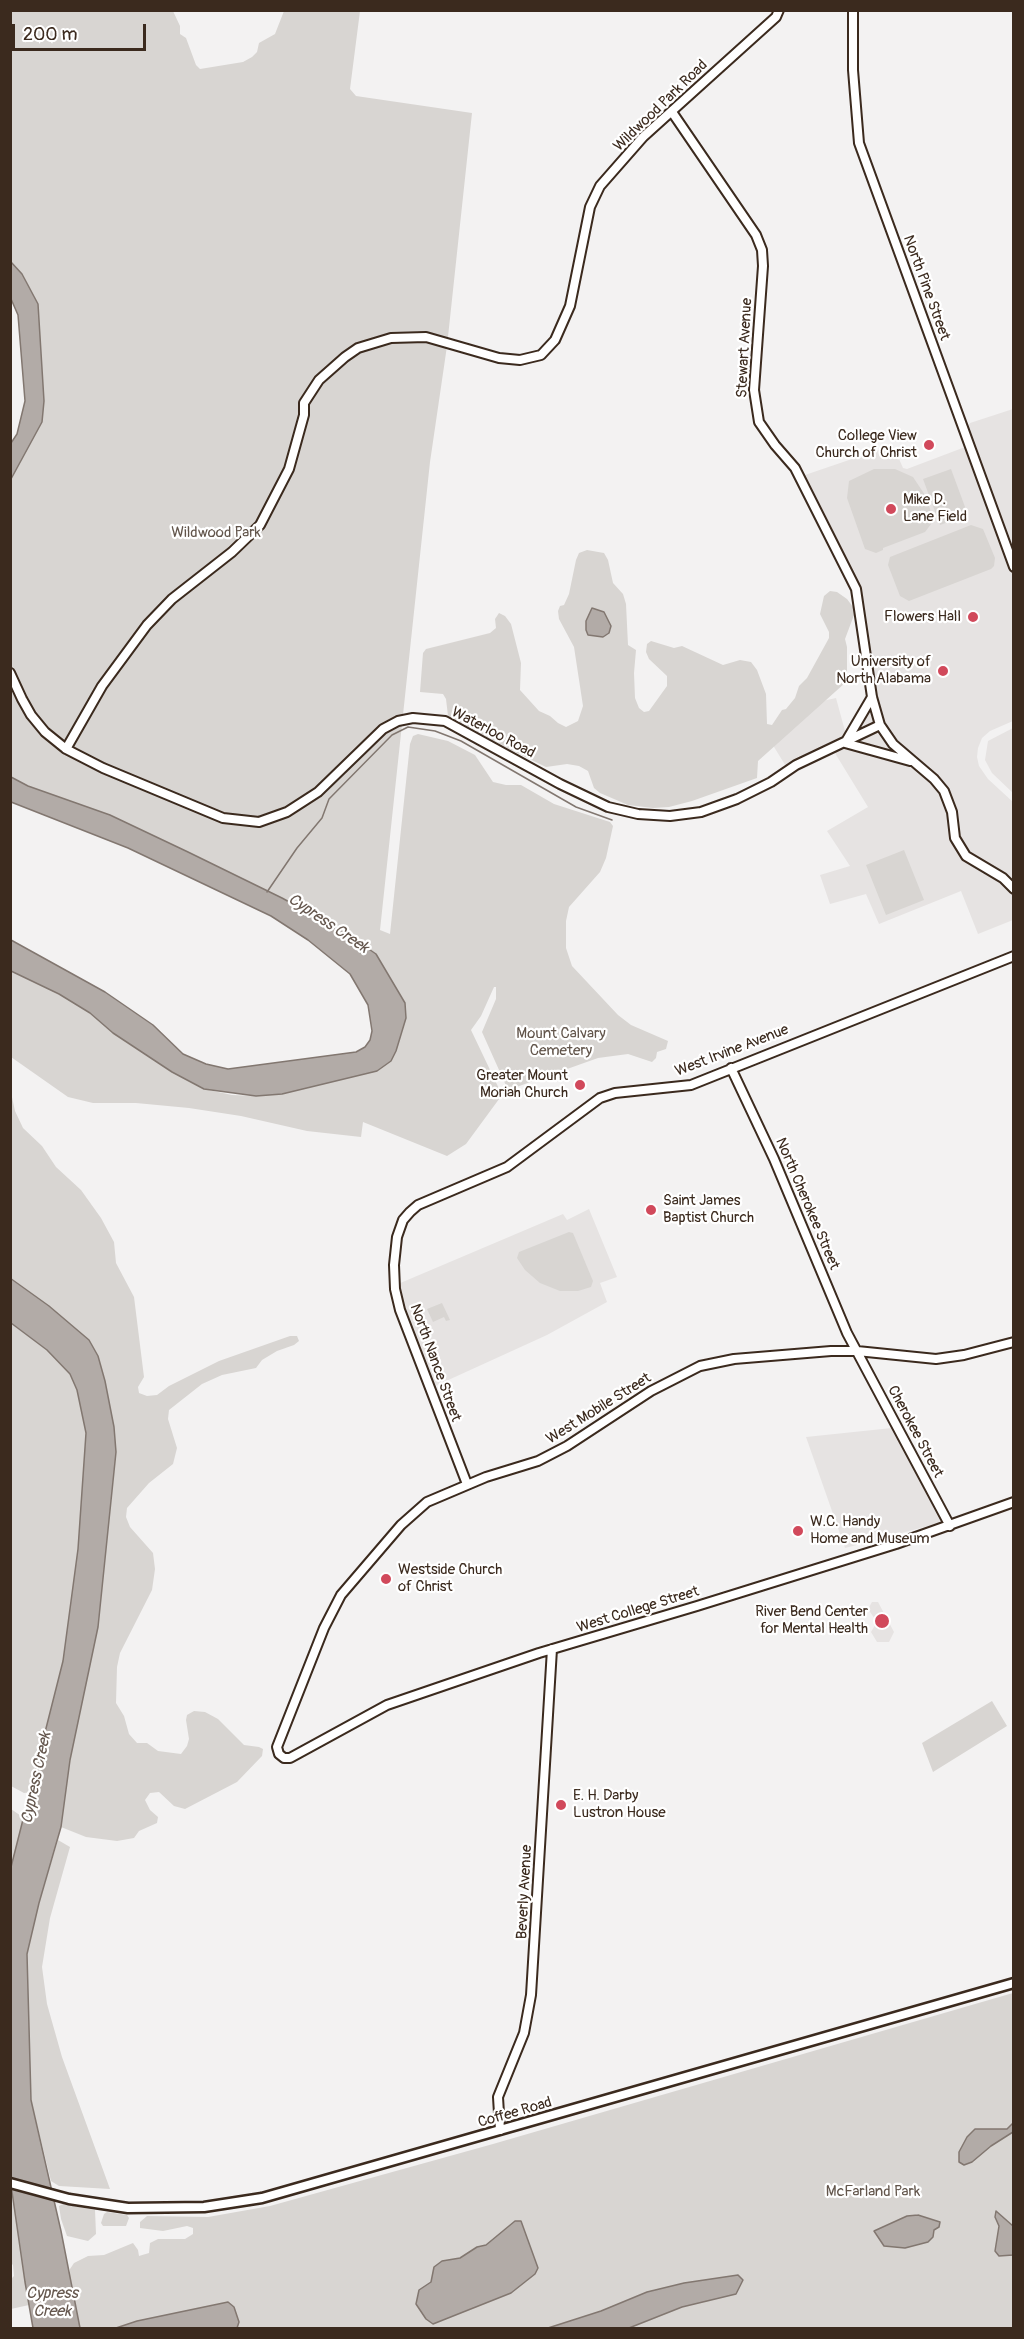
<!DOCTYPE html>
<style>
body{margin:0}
#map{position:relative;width:1024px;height:2339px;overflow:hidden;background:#f3f2f2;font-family:Pangolin,sans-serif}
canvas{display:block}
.frame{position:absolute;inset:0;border:12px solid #3b2a1e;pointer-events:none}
.scale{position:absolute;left:12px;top:24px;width:134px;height:27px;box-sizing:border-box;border:3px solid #3b2a1e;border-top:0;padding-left:8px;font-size:18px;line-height:21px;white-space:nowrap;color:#3b2a1e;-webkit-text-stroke:4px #fff;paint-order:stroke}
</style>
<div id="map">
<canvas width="1024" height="2339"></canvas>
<div class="frame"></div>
<div class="scale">200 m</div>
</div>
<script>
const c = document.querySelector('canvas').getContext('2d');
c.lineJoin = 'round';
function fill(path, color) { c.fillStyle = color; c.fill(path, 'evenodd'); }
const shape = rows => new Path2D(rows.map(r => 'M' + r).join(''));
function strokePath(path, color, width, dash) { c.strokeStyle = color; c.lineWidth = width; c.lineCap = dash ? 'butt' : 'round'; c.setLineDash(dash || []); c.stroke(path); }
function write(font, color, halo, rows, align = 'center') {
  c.font = font + ' Pangolin,sans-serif'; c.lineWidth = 4.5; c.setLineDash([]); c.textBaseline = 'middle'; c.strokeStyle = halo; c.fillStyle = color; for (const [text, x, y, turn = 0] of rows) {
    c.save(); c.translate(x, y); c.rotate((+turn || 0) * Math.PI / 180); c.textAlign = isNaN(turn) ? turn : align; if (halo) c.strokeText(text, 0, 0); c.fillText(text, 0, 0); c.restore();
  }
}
fill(shape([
 [1013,409,1013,721,990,731,982,738,978,748,977,757,979,766,988,779,1013,802,1013,920,978,934,961,891,879,924,866,894,830,904,820,875,850,866,827,831,868,807,830,745,787,768,771,742,818,702,836,698,845,731,866,698,876,697,862,596,857,578,805,475,893,445,903,468,907,469,973,444,967,427,970,423],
 [1013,728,1013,793,992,773,985,760,988,741],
 [589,1209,617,1277,600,1283,607,1302,547,1335,433,1387,403,1309,398,1284,563,1214,567,1220],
 [892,1428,912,1461,943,1522,845,1548,806,1437],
 [872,1602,878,1602,894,1632,889,1642,877,1642,871,1632,877,1622,868,1609]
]), '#e6e3e2');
fill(shape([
 [11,11,173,11,180,26,180,34,186,38,196,65,200,69,243,62,252,57,257,52,259,43,275,34,284,11,360,11,350,89,356,96,472,113,447,346,430,462,380,930,390,934,410,744,413,736,418,734,448,741,475,755,493,782,506,785,521,785,554,804,610,822,613,826,606,858,600,872,569,907,566,921,566,948,572,966,618,1015,631,1025,668,1041,666,1049,657,1052,656,1058,652,1062,628,1054,598,1058,508,1090,482,1032,496,999,496,987,494,987,481,1016,471,1030,502,1095,466,1144,447,1156,363,1122,361,1137,307,1131,241,1116,189,1108,136,1103,93,1103,68,1097,11,1057,11,971,59,994,90,1013,113,1033,172,1072,204,1089,232,1095,256,1096,282,1094,377,1071,396,1051,405,1003,376,954,282,898,110,815,28,786,11,777,10,480,42,422,44,401,38,304,23,275,11,262],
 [874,469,895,469,913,477,925,495,934,520,925,532,883,548,883,550,876,553,865,549,847,498,849,481],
 [951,469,968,515,940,525,923,479],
 [971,525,983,529,995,558,994,566,991,569,909,601,900,596,888,565,890,557],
 [587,550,604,553,608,560,613,583,623,594,626,604,628,645,636,650,634,673,635,698,639,708,644,712,649,711,667,686,667,676,649,659,646,652,647,644,651,641,674,648,682,646,723,665,740,660,751,662,757,670,766,694,767,724,772,725,782,710,786,709,795,698,799,686,807,678,829,638,829,632,820,614,824,596,830,591,837,592,847,599,853,607,854,615,845,639,847,647,847,676,845,683,758,761,757,778,692,801,669,807,653,808,628,805,600,793,594,788,588,771,579,766,567,764,546,767,511,750,448,716,446,699,443,694,420,692,423,653,426,649,490,633,496,628,495,619,499,613,505,616,511,624,521,663,520,690,539,711,550,716,558,723,566,727,578,721,583,706,574,647,559,619,558,611,560,606,564,605,569,594,576,560,579,553],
 [607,618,611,630,588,635,586,621],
 [904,850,924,900,886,915,866,865],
 [10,1088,15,1111,23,1128,42,1146,56,1167,81,1190,101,1218,114,1242,116,1263,134,1297,144,1377,138,1387,139,1393,147,1396,157,1395,169,1386,219,1361,290,1336,297,1336,299,1341,294,1345,277,1351,262,1360,256,1368,222,1375,202,1384,169,1410,168,1419,177,1448,173,1464,149,1483,127,1508,126,1517,130,1527,153,1553,155,1569,152,1590,120,1653,117,1667,116,1703,124,1716,129,1734,137,1743,147,1743,158,1751,181,1754,187,1746,189,1739,186,1720,187,1715,194,1711,205,1712,218,1719,244,1745,259,1747,263,1749,262,1756,237,1782,185,1809,174,1806,159,1792,150,1793,145,1800,150,1810,158,1817,157,1823,139,1831,134,1838,117,1841,86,1837,61,1827,70,1760,98,1627,116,1453,114,1427,105,1381,98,1356,89,1340,49,1306,11,1278],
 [569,1232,573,1233,593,1281,591,1287,578,1291,560,1291,540,1283,525,1270,517,1258,519,1252],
 [442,1303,450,1320,446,1321,444,1317,433,1322,427,1309],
 [11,1323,47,1350,70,1374,77,1390,86,1433,78,1549,63,1661,31,1792,24,1793,11,1786],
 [992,1701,1007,1726,933,1772,922,1743],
 [11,1809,24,1818,11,1871],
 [58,1840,70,1847,50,1918,42,1967,47,2004,62,2057,110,2189,59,2186,51,2181,31,2100,27,1954,39,1903],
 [1013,1993,1013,2328,80,2328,79,2326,70,2276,70,2269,74,2263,88,2256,104,2255,133,2243,138,2250,139,2256,149,2253,150,2243,158,2239,185,2239,193,2234,193,2228,187,2226,163,2231,140,2228,140,2222,147,2216,208,2217,270,2206,493,2144],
 [10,2197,13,2198,29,2305,11,2309,11,2279,14,2276,13,2265,10,2262],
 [63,2204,95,2210,96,2234,88,2241,67,2236,61,2219,59,2206],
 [107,2212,127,2215,129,2218,126,2226,103,2226,101,2223,104,2214]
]), '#d8d5d2');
const water = shape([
 [11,262,22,274,38,304,44,401,42,422,11,479,11,443,17,434,25,401,18,315,11,299,11,262],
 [592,608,604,612,611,626,609,633,603,637,588,635,586,630,586,621,592,608],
 [11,777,28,786,110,815,188,852,282,898,344,932,376,954,405,1003,406,1018,396,1051,391,1061,377,1071,282,1094,256,1096,204,1089,172,1072,113,1033,90,1013,59,994,11,971,11,940,105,992,153,1025,183,1054,206,1064,228,1069,356,1052,365,1047,370,1040,372,1031,368,1005,350,974,308,940,271,916,128,848,11,802,11,777],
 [10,1278,49,1306,89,1340,98,1356,105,1381,114,1427,116,1452,98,1627,70,1760,61,1827,39,1903,27,1954,31,2100,61,2231,80,2328,33,2328,25,2282,10,2178,10,1871,63,1661,78,1549,86,1433,77,1390,70,1374,47,1350,11,1323,10,1278],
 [1013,2123,1013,2132,991,2146,972,2162,964,2165,959,2162,959,2152,967,2137,975,2129,1007,2129,1013,2123],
 [996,2211,1013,2226,1013,2255,999,2256,995,2251,999,2226,995,2217,996,2211],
 [918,2215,940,2222,939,2227,934,2230,933,2237,928,2242,905,2248,884,2246,874,2231,907,2216,918,2215],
 [515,2221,521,2221,538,2268,535,2274,511,2293,433,2324,426,2319,416,2304,419,2290,431,2282,434,2267,442,2261,460,2258,477,2247,486,2245,515,2221],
 [738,2275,743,2280,736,2294,682,2307,629,2328,548,2328,601,2311,647,2292,684,2283,738,2275],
 [228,2302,234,2307,239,2322,237,2328,116,2328,137,2321,228,2302]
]);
fill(water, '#b2aba7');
strokePath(water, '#827770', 1.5);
strokePath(shape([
 [267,892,297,848,322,818,329,799,392,735,408,727,435,731,461,741,576,807,612,820]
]), '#827770', 1.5);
const secondary = shape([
 [853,10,853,70,859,143,1014,567],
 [672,112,756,235,762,250,763,266,754,390,759,422,775,445,795,468,856,589,872,697,880,725,893,744,934,779,944,791,952,812,955,838,966,856,1003,878,1014,889],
 [10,673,22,699,31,715,45,732,66,749,103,768,223,818,259,822,287,812,318,792,383,729,398,721,413,718,445,721,560,784,608,807,638,814,670,816,701,812,737,799,771,782,796,765,880,725],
 [872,697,845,743,910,761],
 [66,749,102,686,147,625,172,599,232,552,260,525,289,469,304,415,304,403,319,380,345,357,358,348,391,338,426,337,499,358,520,360,541,355,555,340,570,306,590,207,600,186,643,137,776,17,779,10],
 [731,1068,774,1159,847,1333,950,1526],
 [1014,1342,964,1355,936,1359,857,1351,831,1351,734,1359,700,1366,651,1391,567,1446,538,1461,486,1477,427,1502,401,1525,341,1595,324,1628,277,1747,279,1754,284,1758,290,1758,387,1705,539,1653,697,1606,896,1544,1014,1502],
 [467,1484,400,1310,395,1289,394,1265,397,1237,403,1220,410,1212,418,1205,507,1167,600,1098,615,1093,691,1085,1014,956],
 [500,2130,498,2097,524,2033,531,1995,552,1649]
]);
const primary = shape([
 [10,2183,69,2199,128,2208,204,2207,262,2198,1014,1983]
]);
strokePath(secondary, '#3b2a1e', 12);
strokePath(primary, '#3b2a1e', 13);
strokePath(secondary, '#fff', 8);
strokePath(primary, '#fff', 8);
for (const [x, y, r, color] of [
 [929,445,6,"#d1495b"],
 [891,509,6,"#d1495b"],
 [973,617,6,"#d1495b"],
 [943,671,6,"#d1495b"],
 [580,1085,6,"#d1495b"],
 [651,1210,6,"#d1495b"],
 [798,1531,6,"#d1495b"],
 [386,1579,6,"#d1495b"],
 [882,1621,8,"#d1495b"],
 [561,1805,6,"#d1495b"]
]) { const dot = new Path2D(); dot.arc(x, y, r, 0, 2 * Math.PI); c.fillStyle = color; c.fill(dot); strokePath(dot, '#fff', 2); }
write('15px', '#3b2a1e', '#fff', [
 ["Wildwood Park Road",661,106,-44],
 ["North Pine Street",926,288,70],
 ["Stewart Avenue",745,348,-87],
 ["Waterloo Road",493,733,28],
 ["West Irvine Avenue",732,1051,-21],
 ["North Cherokee Street",807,1204,67],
 ["North Nance Street",435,1363,70],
 ["West Mobile Street",599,1409,-32],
 ["Cherokee Street",915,1432,62],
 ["West College Street",638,1610,-17],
 ["Beverly Avenue",525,1892,-87],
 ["Coffee Road",515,2113,-16]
]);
write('15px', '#3b2a1e', '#fff', [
 ["College View",917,436],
 ["Church of Christ",917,453],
 ["Mike D.",903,500,"left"],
 ["Lane Field",903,517,"left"],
 ["Flowers Hall",961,617],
 ["University of",931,662],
 ["North Alabama",931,679],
 ["Greater Mount",568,1076],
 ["Moriah Church",568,1093],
 ["Saint James",663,1201,"left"],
 ["Baptist Church",663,1218,"left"],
 ["W.C. Handy",810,1522,"left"],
 ["Home and Museum",810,1539,"left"],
 ["Westside Church",398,1570,"left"],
 ["of Christ",398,1587,"left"],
 ["River Bend Center",868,1612],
 ["for Mental Health",868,1629],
 ["E. H. Darby",573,1796,"left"],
 ["Lustron House",573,1813,"left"]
], 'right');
write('15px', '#62554b', '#fff', [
 ["Wildwood Park",216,533],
 ["Mount Calvary",561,1034],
 ["Cemetery",561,1051],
 ["McFarland Park",873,2192]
]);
write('italic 16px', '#65574e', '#fff', [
 ["Cypress Creek",328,924,34],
 ["Cypress Creek",37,1778,-78],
 ["Cypress",52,2294],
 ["Creek",52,2312]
]);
</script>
